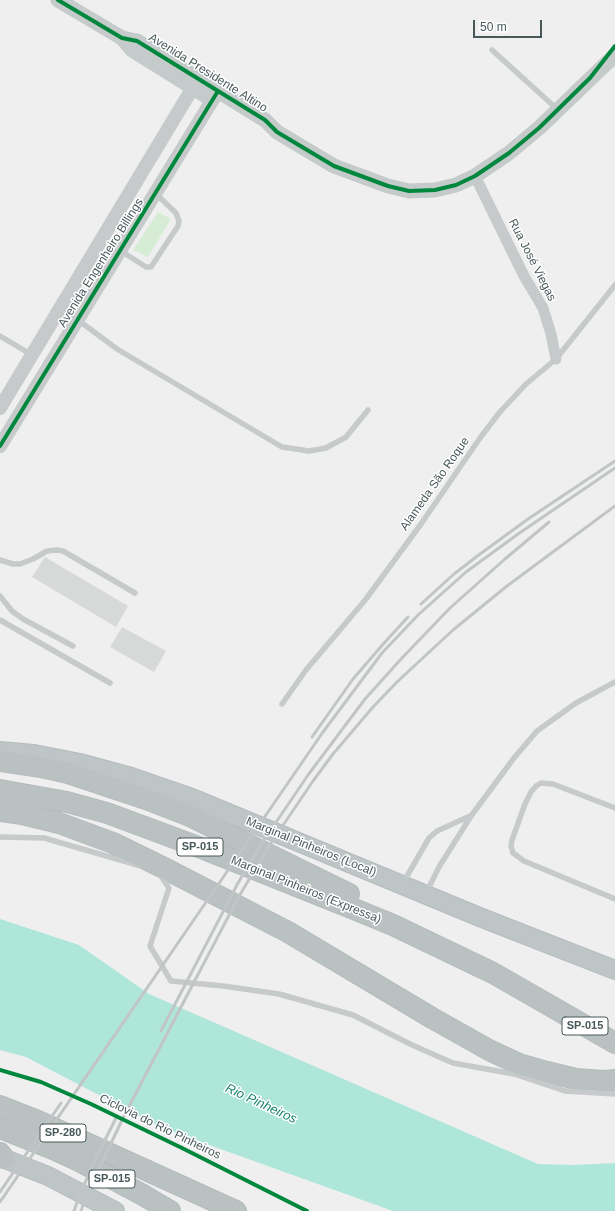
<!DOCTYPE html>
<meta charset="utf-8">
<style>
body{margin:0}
#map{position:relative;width:615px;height:1211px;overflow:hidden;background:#efefef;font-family:Helvetica,sans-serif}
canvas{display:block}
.scale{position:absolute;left:473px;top:20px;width:69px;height:18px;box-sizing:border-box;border:2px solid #485859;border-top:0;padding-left:5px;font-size:12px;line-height:14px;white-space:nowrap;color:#485859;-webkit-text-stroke:3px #fff;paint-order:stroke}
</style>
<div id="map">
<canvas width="615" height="1211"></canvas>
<div class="scale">50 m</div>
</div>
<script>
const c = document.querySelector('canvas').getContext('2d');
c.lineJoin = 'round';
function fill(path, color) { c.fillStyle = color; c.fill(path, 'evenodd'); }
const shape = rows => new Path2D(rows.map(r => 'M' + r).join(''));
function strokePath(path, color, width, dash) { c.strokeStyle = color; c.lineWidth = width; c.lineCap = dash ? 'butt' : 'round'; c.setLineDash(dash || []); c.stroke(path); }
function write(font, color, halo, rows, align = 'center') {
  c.font = font + ' Helvetica,sans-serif'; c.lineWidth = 3; c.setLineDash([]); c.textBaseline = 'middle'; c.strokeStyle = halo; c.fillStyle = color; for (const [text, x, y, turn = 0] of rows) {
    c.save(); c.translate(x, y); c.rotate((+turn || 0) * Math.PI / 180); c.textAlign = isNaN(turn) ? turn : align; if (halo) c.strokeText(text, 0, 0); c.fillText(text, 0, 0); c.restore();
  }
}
fill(shape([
 [158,212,171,219,148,257,133,250]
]), '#d7ecd5');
fill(shape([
 [0,919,79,945,149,994,538,1164,574,1165,615,1163,615,1211,393,1211,162,1128,26,1057,0,1050]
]), '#aee6d9');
fill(shape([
 [45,557,128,606,116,627,32,577],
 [122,627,166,651,154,672,110,647]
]), '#d7d8d8');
const trunk = shape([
 [0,751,34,754,80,763,131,777,192,798,482,918,615,970],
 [0,1157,48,1176,115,1211]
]);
const motorway = shape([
 [0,761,41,767,68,773,146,799,190,816,349,894],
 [0,790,67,802,107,813,204,849,349,907,393,925,493,973,615,1043],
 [0,811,22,814,59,823,113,843,164,868,288,932,432,1018,489,1050,519,1064,547,1072,576,1079,604,1081,615,1080],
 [0,1106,38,1121,236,1211],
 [0,1128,53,1149,77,1160,143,1195,170,1211],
 [0,1153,4,1158]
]);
strokePath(trunk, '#b5bcbd', 20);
strokePath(motorway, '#b5bcbd', 22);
strokePath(shape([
 [492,50,557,109],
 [121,251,146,267,151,267,178,226,179,221,176,213,156,194],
 [60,309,78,320,117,349,282,447,309,451,326,448,346,437,368,410],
 [0,336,32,355],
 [0,560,13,564,20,564,33,559,47,551,57,550,63,551,135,593],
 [0,596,12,611,23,619,73,646],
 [0,620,110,683],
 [282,704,306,670,366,599,421,524,480,438,499,413,526,384,556,359,615,285],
 [615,808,553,784,541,783,536,786,531,792,525,804,512,840,511,846,513,853,524,861,615,899],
 [0,837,44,838,141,866],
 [158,872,169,888,150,946,171,981,223,986,279,994,353,1015,412,1045,453,1063,514,1074,565,1091,615,1094],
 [403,883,429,838,437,831,470,816],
 [427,891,439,867,471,816,514,758,537,731,576,703,615,682]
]), '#c6caca', 5.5);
strokePath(shape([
 [475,176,524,276,543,308,551,334,556,359]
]), '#c6caca', 11);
strokePath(shape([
 [0,408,198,79],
 [0,446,218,91]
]), '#c6caca', 14);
strokePath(shape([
 [58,0,122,38,137,41,265,120,277,132,334,166,388,186,409,191,435,190,456,185,475,176,509,153,539,128,615,55],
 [122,38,132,50,209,98]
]), '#c5caca', 15);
strokePath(trunk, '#bec5c6', 18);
strokePath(motorway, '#b9c1c1', 20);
strokePath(shape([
 [421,604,454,574,476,557,528,519,615,461],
 [312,737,353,679,385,642,408,617],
 [161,1031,238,883,262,843,308,775,365,699,402,658,450,608,505,559,549,522],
 [0,1192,61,1103],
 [0,1202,323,732,382,653,418,615,466,572,518,534,615,468],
 [74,1211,80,1194,98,1154,117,1116],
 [81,1211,86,1196,123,1118,238,898,269,846,313,781,333,754,373,707,397,682,453,630,507,586,615,506]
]), '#c2c5c5', 3);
strokePath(shape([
 [58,0,122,38,137,41,265,120,277,132,334,166,388,186,409,191,435,190,456,185,475,176,509,153,539,128,590,78,615,46],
 [0,446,218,91],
 [0,1070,41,1082,91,1104,182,1148,307,1211]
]), '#00873e', 4);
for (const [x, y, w] of [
 [200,847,46],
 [585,1026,46],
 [63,1133,46],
 [112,1179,46]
]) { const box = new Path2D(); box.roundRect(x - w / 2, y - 9, w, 18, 3); c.fillStyle = '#fff'; c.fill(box); strokePath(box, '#485859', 1); }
write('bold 11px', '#485859', null, [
 ["SP-015",200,847],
 ["SP-015",585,1026],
 ["SP-280",63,1133],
 ["SP-015",112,1179]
]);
write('12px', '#485859', '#fff', [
 ["Avenida Presidente Altino",208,73,32],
 ["Rua José Viegas",532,260,63],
 ["Avenida Engenheiro Billings",101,263,-58],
 ["Alameda São Roque",435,484,-55],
 ["Marginal Pinheiros (Local)",311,847,22],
 ["Marginal Pinheiros (Expressa)",306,890,22],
 ["Ciclovia do Rio Pinheiros",160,1127,26]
]);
write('italic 13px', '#1a846b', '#fff', [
 ["Rio Pinheiros",261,1104,25]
]);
</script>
